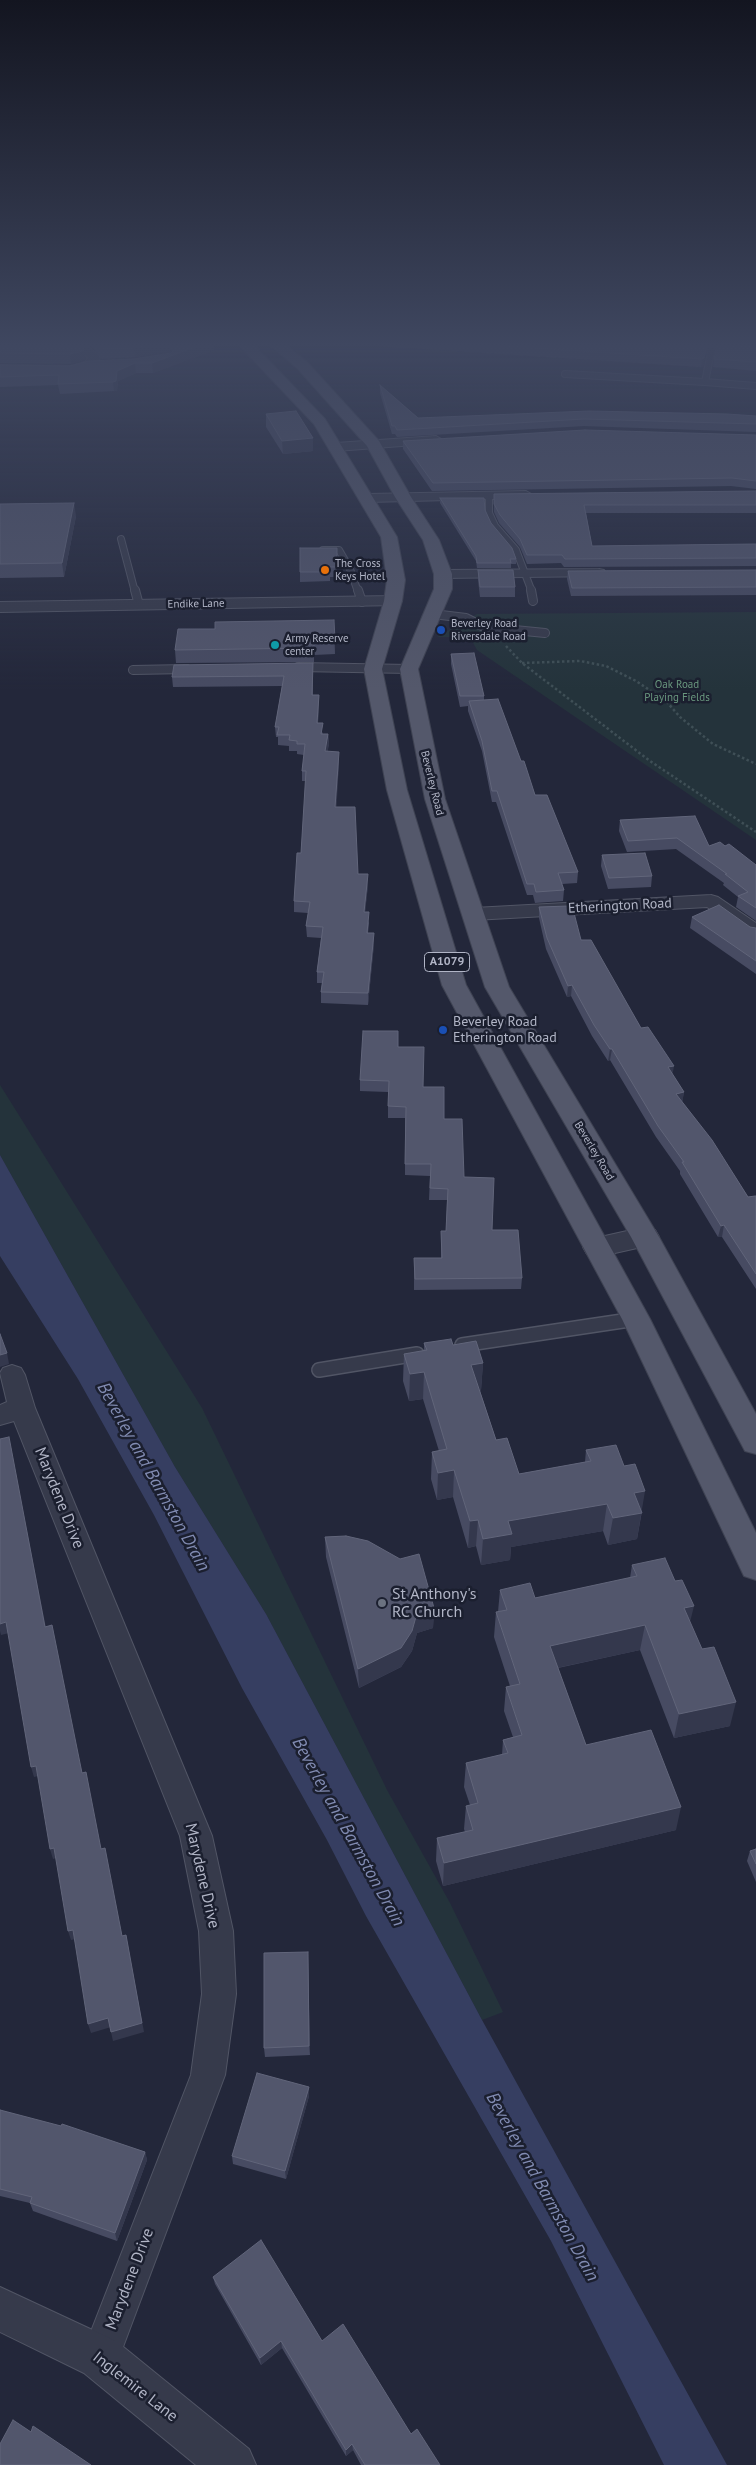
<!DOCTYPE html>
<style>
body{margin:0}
canvas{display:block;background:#23273a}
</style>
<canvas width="756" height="2465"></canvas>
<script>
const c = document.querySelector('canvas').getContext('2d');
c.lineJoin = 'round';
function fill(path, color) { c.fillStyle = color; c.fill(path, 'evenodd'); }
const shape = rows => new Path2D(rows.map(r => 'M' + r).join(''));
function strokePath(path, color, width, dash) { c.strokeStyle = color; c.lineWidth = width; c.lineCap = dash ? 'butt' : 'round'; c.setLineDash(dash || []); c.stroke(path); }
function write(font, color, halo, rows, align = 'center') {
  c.font = font + ' "PT Sans",sans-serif'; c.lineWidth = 5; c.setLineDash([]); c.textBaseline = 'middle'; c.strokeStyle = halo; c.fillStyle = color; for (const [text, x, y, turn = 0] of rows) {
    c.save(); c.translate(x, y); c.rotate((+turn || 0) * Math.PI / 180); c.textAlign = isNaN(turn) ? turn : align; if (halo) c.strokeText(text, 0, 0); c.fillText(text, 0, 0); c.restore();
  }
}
fill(shape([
 [756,612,756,840,477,650,470,637,437,637,477,614],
 [0,1085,202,1408,387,1790,450,1903,503,2012,482,2020,266,1614,175,1467,0,1155]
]), '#24333b');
fill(shape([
 [0,1155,175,1467,266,1614,482,2020,727,2465,664,2465,551,2241,366,1916,327,1840,242,1688,154,1515,78,1379,0,1256]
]), '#363e61');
const serviceFar2 = shape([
 [565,374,705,382,712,347],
 [705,382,756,386],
 [489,496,489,513,495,526,516,550,532,592],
 [121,539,135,592],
 [323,550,339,550,350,569,358,592]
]);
const serviceFar1 = shape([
 [135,590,139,605],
 [358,590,362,602],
 [531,590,533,601],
 [433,614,466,618,484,627,545,633],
 [298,667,409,669],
 [133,670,187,669]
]);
const service = shape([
 [462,1345,636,1319],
 [319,1370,417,1354]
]);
const minor = shape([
 [74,345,87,345,98,355,100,358,93,368,71,374,0,373,0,365,71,366,85,362,88,358,74,345],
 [436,436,443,440,441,443,336,451,329,447,336,443,436,436],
 [526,491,533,495,531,498,368,502,361,498,368,494,526,491],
 [599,569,604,570,606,573,604,576,443,578,436,574,443,570,599,569],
 [711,895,718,897,756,923,756,938,749,936,707,907,474,920,467,918,464,914,467,910,474,908,711,895],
 [12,1365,21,1368,25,1375,35,1408,212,1836,233,1931,236,1994,225,2075,114,2371,100,2376,86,2371,81,2357,191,2075,202,1994,199,1931,180,1836,14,1421,0,1425,0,1405,7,1402,0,1373,3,1368,12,1365]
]);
const tertiary = shape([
 [669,345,756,346,756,354,676,349,669,345],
 [393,596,399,597,402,601,399,605,0,612,0,602,393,596],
 [645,1227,655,1230,659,1237,655,1244,597,1257,587,1254,583,1247,587,1240,645,1227],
 [0,2287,116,2341,249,2449,256,2465,196,2465,84,2373,0,2332,0,2287]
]);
const primary = shape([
 [239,345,254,345,325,419,397,537,405,580,402,601,382,669,407,790,466,985,650,1319,756,1533,756,1580,744,1576,622,1319,442,985,387,790,364,669,384,601,387,580,381,537,314,424,239,345],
 [270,345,286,345,307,362,379,441,411,497,439,540,452,574,452,589,418,669,445,799,509,987,659,1237,756,1414,756,1454,745,1451,631,1237,485,987,425,799,400,669,434,589,434,574,423,540,395,497,367,446,297,368,270,345]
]);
strokePath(serviceFar2, '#515565', 8);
strokePath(serviceFar1, '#515565', 10);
strokePath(service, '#515565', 16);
strokePath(minor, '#515565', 2);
strokePath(tertiary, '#515565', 2);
strokePath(primary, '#3f4353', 2);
strokePath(shape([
 [506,646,522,663,650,761,756,832],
 [522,663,580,661,606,666,636,681,666,701,680,717,713,744,756,764]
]), '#3f4f56', 2.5, [2.5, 2.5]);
strokePath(serviceFar2, '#363a4b', 6);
strokePath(serviceFar1, '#363a4b', 8);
strokePath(service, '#363a4b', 13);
fill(minor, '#363a4b');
fill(tertiary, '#363a4b');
fill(primary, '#54586b');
fill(shape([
 [0,345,81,345,85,358,84,360,71,364,0,363],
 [90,345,213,345,214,350,153,373,136,373,118,381,117,391,114,391,60,394,58,385,0,387,0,365,70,366,134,359,171,353,172,352,171,351,135,357,102,359],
 [360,345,707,345,703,367,701,367],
 [756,347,756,371,713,367,714,359],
 [380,385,418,418,756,416,756,432,584,426,397,437,395,434,392,434,380,393],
 [266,414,313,451,283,454,266,427],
 [756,435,756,489,731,486,432,491,403,449,403,441],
 [756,491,756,513,586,513,592,546,756,544,756,566,564,567,561,563,527,564,520,547,499,523,494,512,494,494],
 [440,498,485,510,491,523,516,559,516,564,511,564,511,568,477,568,476,561,440,503],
 [0,504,76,516,64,577,0,578],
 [337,548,337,577,330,577,330,581,300,582,300,572],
 [478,570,515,587,515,597,480,597,478,580],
 [756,570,756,595,571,596,567,579,568,571],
 [334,620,335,654,314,655,314,662,176,663,175,650,215,629],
 [451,654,484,696,484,700,521,761,535,795,578,872,577,883,562,884,564,890,563,901,535,903,533,895,527,895,496,802,492,802,482,751,468,711,468,706,460,707,451,664],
 [313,663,313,695,319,695,319,705,318,723,323,734,328,734,329,744,327,752,339,762,336,807,358,874,368,885,365,912,369,923,368,933,374,944,368,1005,321,1003,321,992,322,983,317,983,317,972,321,938,307,937,306,926,308,913,294,912,294,901,301,853,306,781,302,781,302,771,304,755,297,754,297,751,289,751,289,746,278,745,278,737,276,737,275,727,282,686,173,687,172,677],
 [620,820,709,846,756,865,756,921,736,907,738,897,723,885,724,883,676,849,627,852,619,831],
 [602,855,652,876,651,887,608,889,601,866],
 [539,907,581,940,684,1092,682,1102,748,1197,756,1196,756,1289,722,1237,718,1237,680,1174,680,1171,656,1137,610,1060,608,1061,592,1036,571,996,567,997,546,949,539,918],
 [692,917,756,928,756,974,690,928],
 [398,1047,444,1119,464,1177,492,1230,522,1278,521,1289,414,1290,414,1258,441,1258,441,1231,446,1231,447,1200,429,1200,430,1176,405,1175,405,1118,388,1118,388,1092,360,1091,360,1080],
 [424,1343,453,1345,483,1363,481,1390,480,1391,496,1440,519,1474,585,1462,586,1450,642,1511,637,1539,608,1545,603,1531,511,1547,510,1560,481,1565,476,1546,468,1548,453,1497,437,1500,431,1479,432,1452,439,1451,423,1399,409,1401,403,1381,404,1354,424,1351],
 [325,1537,434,1608,433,1628,417,1633,412,1651,401,1667,359,1688,326,1557],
 [632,1565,690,1623,730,1726,674,1738,640,1650,558,1668,586,1745,676,1830,443,1886,436,1861,437,1838,465,1832,464,1829,466,1806,470,1805,464,1787,466,1763,502,1755,503,1740,513,1737,504,1711,506,1687,510,1686,494,1637,496,1612,498,1612,500,1590,535,1598,630,1578],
 [756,1849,756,1882,747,1861,750,1851],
 [308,1961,310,2055,265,2057,264,2048],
 [309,2087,309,2096,286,2179,233,2164,232,2156],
 [0,2110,145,2152,147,2160,117,2241,33,2211,30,2203,0,2196],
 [213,2277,322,2341,411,2434,440,2465,361,2465,353,2450,346,2456,282,2348,261,2365,215,2284]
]), '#474b62');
fill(shape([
 [149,345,170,345,171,351,135,357,134,348],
 [200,345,213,345,214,350,153,373,152,363],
 [707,345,703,367,701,367,702,359],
 [84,349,85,358,84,360,71,364,70,354],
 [135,363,136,373,118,381,117,391,114,391,113,382,117,371],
 [313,438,313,451,283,454,282,441],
 [74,503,76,516,64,577,62,563],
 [319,695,319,705,317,733,317,723],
 [328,734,329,744,326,762,325,751],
 [339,752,339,762,336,818,335,807],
 [368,874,368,885,364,923,364,912],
 [374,933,374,944,368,1005,368,993],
 [572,985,571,996,567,997,568,986],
 [610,1049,612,1049,610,1060,608,1061],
 [674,1066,672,1077,668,1067],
 [684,1092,682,1104,676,1094],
 [724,1225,722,1237,718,1237,721,1226],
 [7,1353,9,1364,0,1367,0,1355],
 [483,1363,481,1390,470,1393,471,1365],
 [424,1372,423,1399,409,1401,410,1374],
 [9,1437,11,1449,48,1638,45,1627],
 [454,1470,453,1497,437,1500,438,1473],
 [645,1491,637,1539,608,1545,613,1518,634,1493],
 [607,1504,603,1531,511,1547,510,1560,481,1565,483,1539,508,1521],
 [478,1520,476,1546,468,1548,470,1521],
 [694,1606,688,1630,684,1608],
 [434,1608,433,1628,417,1633,412,1651,401,1667,359,1688,358,1669,417,1613],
 [6,1622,9,1633,1,1635,0,1631,0,1624],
 [645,1625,640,1650,547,1670,550,1646],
 [736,1702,730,1726,674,1738,679,1714],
 [36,1766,38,1776,34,1777,31,1767],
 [681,1807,676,1830,443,1886,444,1863],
 [54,1848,56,1858,53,1859,50,1849],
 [73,1930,76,1939,71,1940,68,1931],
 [126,1935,144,2032,113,2041,111,2032],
 [308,1952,308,1961,310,2055,309,2046],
 [108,2018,111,2027,91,2033,88,2024],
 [309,2087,309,2096,286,2179,285,2171],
 [145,2152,147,2160,117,2241,115,2233],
 [281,2341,282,2348,261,2365,260,2358],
 [352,2444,353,2450,346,2456,346,2450]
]), '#34384d');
const building = shape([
 [0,345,81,345,84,349,83,351,70,354,0,353,0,345],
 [97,345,149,345,134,348,101,349,97,345],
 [175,345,200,345,152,363,135,363,117,371,116,381,113,382,58,384,59,375,0,377,0,365,70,366,89,361,134,359,171,353,178,347,175,345],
 [488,345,707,345,704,358,702,359,488,345],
 [717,345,756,347,756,362,714,359,717,345],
 [380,385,418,418,589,411,727,414,756,416,756,424,584,419,397,430,395,426,392,426,380,385],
 [296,411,313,438,282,441,266,414,296,411],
 [585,430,756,435,756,481,732,478,433,483,403,441,585,430],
 [756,491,756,505,584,505,592,546,756,544,756,558,565,559,562,555,527,555,520,539,500,515,494,504,494,494,756,491],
 [440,498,484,498,485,510,491,523,512,548,516,559,510,559,511,563,477,563,476,556,440,498],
 [74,503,62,563,0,564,0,504,74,503],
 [300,548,337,548,337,567,330,567,330,572,300,572,300,548],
 [478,570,513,570,515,587,480,587,478,570],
 [756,570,756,587,572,588,568,571,756,570],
 [334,620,335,641,314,641,314,648,175,650,178,629,215,629,215,622,334,620],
 [474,653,484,696,460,696,451,654,474,653],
 [313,663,312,695,319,695,317,723,323,723,321,734,328,734,325,751,339,752,335,807,355,807,358,874,368,874,364,912,369,912,367,933,374,933,368,993,321,992,324,972,317,972,323,927,306,926,310,902,294,901,297,853,301,853,306,771,302,771,305,744,297,744,297,741,289,740,290,735,277,735,279,727,275,727,284,676,172,677,174,665,313,663],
 [498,699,521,761,524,761,535,795,547,795,578,872,558,873,564,890,536,892,534,884,527,884,497,791,492,791,482,741,469,701,498,699],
 [695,816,709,846,720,842,725,846,729,844,756,865,756,908,738,896,748,892,725,874,727,874,677,838,628,841,620,820,695,816],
 [645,853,652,876,609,878,602,855,645,853],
 [719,905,750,927,756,928,756,961,692,917,719,905],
 [569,906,571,913,574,913,581,940,591,940,641,1028,648,1027,674,1066,668,1067,684,1092,676,1094,712,1140,748,1197,755,1196,756,1196,756,1274,724,1225,721,1226,682,1162,684,1162,658,1126,612,1049,610,1049,594,1025,572,985,568,986,547,938,539,907,569,906],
 [363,1031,398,1031,398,1047,424,1047,423,1087,444,1087,444,1119,462,1119,464,1177,494,1178,492,1230,518,1230,522,1278,415,1279,414,1258,442,1258,441,1231,446,1231,448,1189,430,1188,431,1164,405,1164,406,1107,388,1106,389,1081,360,1080,363,1031],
 [0,1334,7,1353,0,1355,0,1334],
 [451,1339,453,1345,476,1341,483,1363,471,1365,496,1440,507,1438,519,1474,591,1461,586,1450,616,1445,624,1466,635,1464,645,1491,634,1493,642,1513,613,1518,607,1504,508,1521,512,1534,483,1539,478,1520,470,1521,454,1470,438,1473,432,1452,447,1449,424,1372,410,1374,404,1354,427,1350,424,1343,451,1339],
 [9,1437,45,1627,52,1625,82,1773,86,1772,101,1849,105,1848,122,1936,126,1935,142,2023,111,2032,108,2018,88,2024,73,1930,68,1931,54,1848,50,1849,36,1766,31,1767,6,1622,0,1624,0,1439,9,1437],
 [346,1536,368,1541,400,1559,419,1554,434,1608,417,1613,412,1631,401,1648,358,1669,325,1537,346,1536],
 [665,1558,675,1581,682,1580,694,1606,684,1608,702,1649,714,1647,736,1702,679,1714,645,1625,550,1646,586,1745,651,1730,681,1807,444,1863,437,1838,473,1830,466,1806,478,1803,466,1763,508,1753,503,1740,522,1735,506,1687,520,1684,496,1612,507,1610,500,1590,530,1583,535,1598,637,1576,632,1565,665,1558],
 [756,1849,756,1864,750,1851,756,1849],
 [308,1952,309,2046,264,2048,264,1953,308,1952],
 [257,2073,309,2087,285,2171,232,2156,257,2073],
 [0,2110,61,2126,62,2124,145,2152,115,2233,30,2203,32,2197,0,2189,0,2110],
 [261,2240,322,2341,343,2324,411,2434,417,2429,440,2465,365,2465,352,2444,346,2450,281,2341,260,2358,213,2277,261,2240],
 [13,2420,31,2432,33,2426,91,2465,0,2465,0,2444,13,2420]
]);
fill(building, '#52566c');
strokePath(building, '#61657a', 1);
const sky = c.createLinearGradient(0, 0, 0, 690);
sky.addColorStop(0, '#131520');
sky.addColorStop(0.5, '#3f4760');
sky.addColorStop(1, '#3f476000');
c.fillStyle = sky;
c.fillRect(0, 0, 756, 690);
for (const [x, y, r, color] of [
 [325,570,5,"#e8710a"],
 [441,630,5,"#1a4fb4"],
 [275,645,5,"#0f9aa8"],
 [443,1030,5,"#1a4fb4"],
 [382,1603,5,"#6b7280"]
]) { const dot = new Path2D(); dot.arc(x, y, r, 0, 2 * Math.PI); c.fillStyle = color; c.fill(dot); strokePath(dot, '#1b1f2f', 2); }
write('11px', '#b1b5c6', '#1b1f2f', [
 ["The Cross",335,564],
 ["Keys Hotel",335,577],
 ["Beverley Road",451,624],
 ["Riversdale Road",451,637],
 ["Army Reserve",285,639],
 ["center",285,652]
], 'left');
write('11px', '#b1b5c6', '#1b1f2f', [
 ["Endike Lane",196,604,-1],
 ["Beverley Road",432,783,76],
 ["Beverley Road",594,1151,59]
]);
write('11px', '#69977e', '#1b1f2f', [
 ["Oak Road",677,685],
 ["Playing Fields",677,698]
]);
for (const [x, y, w] of [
 [447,962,45]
]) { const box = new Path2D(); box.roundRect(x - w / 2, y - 9.5, w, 19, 4); c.fillStyle = '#1b1f2f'; c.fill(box); strokePath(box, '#b1b5c6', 1); }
write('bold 12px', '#b1b5c6', null, [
 ["A1079",447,962]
]);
write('14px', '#b1b5c6', '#1b1f2f', [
 ["Etherington Road",620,906,-3]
]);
write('14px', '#b1b5c6', '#1b1f2f', [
 ["Beverley Road",453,1022],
 ["Etherington Road",453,1038]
], 'left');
write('16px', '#b1b5c6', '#1b1f2f', [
 ["Marydene Drive",59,1498,68],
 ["Marydene Drive",202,1876,77],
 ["Marydene Drive",130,2279,-69],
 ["Inglemire Lane",135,2387,38]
]);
write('16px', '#b1b5c6', '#1b1f2f', [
 ["St Anthony's",392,1594],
 ["RC Church",392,1612]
], 'left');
write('italic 18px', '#818bb2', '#1b1f2f', [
 ["Beverley and Barmston Drain",153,1477,61],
 ["Beverley and Barmston Drain",348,1832,61],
 ["Beverley and Barmston Drain",542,2187,61]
]);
</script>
